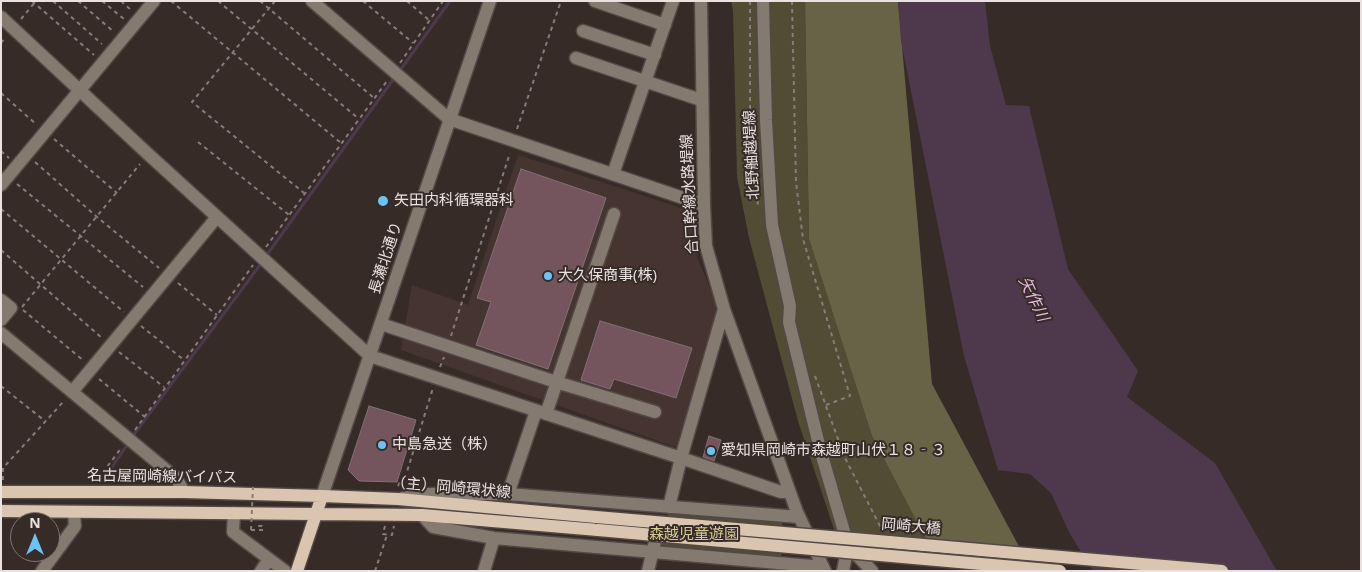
<!DOCTYPE html>
<meta charset="utf-8">
<style>
body{margin:0}
#map{position:relative;width:1362px;height:572px;overflow:hidden;background:#372b28;font-family:"Open Sans",sans-serif}
canvas{display:block}
.frame{position:absolute;inset:0;border:2px solid #eae2e0;pointer-events:none}
.north{position:absolute;left:10px;top:512px;width:50px;height:50px;box-sizing:border-box;background:#372b28;border:1px solid #7f7472;border-radius:50%;rotate:0deg;font-size:14px;font-weight:700;line-height:20px;text-align:center;color:#eae2e0}
.north::after{content:'';display:block;margin:auto;width:18px;height:22px;background:#6dc2f3;clip-path:polygon(50% 0,100% 100%,50% 72%,0 100%)}
</style>
<div id="map">
<canvas width="1362" height="572"></canvas>
<div class="frame"></div>
<div class="north">N</div>
</div>
<script>
const c = document.querySelector('canvas').getContext('2d');
c.lineJoin = 'round';
function fill(path, color) { c.fillStyle = color; c.fill(path, 'evenodd'); }
const shape = rows => new Path2D(rows.map(r => 'M' + r).join(''));
function strokePath(path, color, width, dash) { c.strokeStyle = color; c.lineWidth = width; c.lineCap = dash ? 'butt' : 'round'; c.setLineDash(dash || []); c.stroke(path); }
function write(font, color, halo, rows, align = 'center') {
  c.font = font + ' "Open Sans","Noto Sans JP",sans-serif'; c.lineWidth = 4; c.setLineDash([]); c.textBaseline = 'middle'; c.strokeStyle = halo; c.fillStyle = color; for (const [text, x, y, turn = 0] of rows) {
    c.save(); c.translate(x, y); c.rotate((+turn || 0) * Math.PI / 180); c.textAlign = isNaN(turn) ? turn : align; if (halo) c.strokeText(text, 0, 0); c.fillText(text, 0, 0); c.restore();
  }
}
fill(shape([
 [518,155,694,212,697,257,719,310,678,448,401,350,412,285,468,305]
]), '#463430');
fill(shape([
 [731,1,805,1,809,239,872,436,929,545,838,541,798,421,749,238,737,177,733,11],
 [668,512,782,523,781,563,660,552]
]), '#514c33');
fill(shape([
 [805,1,898,1,932,384,1022,552,929,545,872,436,809,239]
]), '#686246');
fill(shape([
 [898,1,985,1,990,46,1006,105,1029,106,1068,269,1138,371,1127,397,1215,463,1277,571,1093,571,1070,534,1051,493,1030,474,998,470,964,356,901,41]
]), '#4e384b');
strokePath(shape([
 [399,72,450,1],
 [266,256,395,77],
 [132,437,263,261],
 [106,476,129,442]
]), '#4e384b', 3);
const building = shape([
 [521,169,606,198,548,369,476,345,491,302,477,298,521,169],
 [600,321,692,348,676,398,614,379,610,389,581,380,600,321],
 [369,406,416,420,397,482,359,481,348,470,369,406],
 [709,436,721,440,714,461,703,457,709,436]
]);
fill(building, '#74555d');
strokePath(building, '#7f7174', 1);
const minor = shape([
 [312,1,449,119,704,205],
 [595,1,665,25],
 [701,1,704,205,706,246,724,309,797,512,825,571],
 [763,1,766,120,772,225,790,306,789,322,820,449,848,545,843,571],
 [1,17,148,154,370,356,681,458,781,492,790,492],
 [583,31,655,55],
 [576,58,701,100],
 [613,174,673,1],
 [1,185,154,1],
 [1,300,11,308,1,320],
 [381,324,556,382,655,412],
 [1,333,176,478,184,492],
 [72,392,217,217],
 [546,414,614,214],
 [508,494,536,411],
 [322,496,490,1],
 [403,498,423,494,508,494,799,517],
 [669,507,681,458,724,309],
 [234,513,233,532,285,571],
 [422,515,433,527,494,538,823,567],
 [851,549,872,571],
 [42,571,75,526,74,513],
 [261,571,269,559],
 [484,571,494,538],
 [648,571,659,525]
]);
const major = shape([
 [1,492,184,492,322,496,398,499,596,517],
 [1,511,422,515,598,530],
 [889,542,1222,571],
 [297,571,322,496]
]);
strokePath(minor, '#544845', 15);
strokePath(major, '#544845', 15);
strokePath(shape([
 [32,1,94,55],
 [53,1,102,44],
 [78,1,114,32],
 [102,1,124,19],
 [121,1,132,11],
 [171,1,341,143],
 [218,1,359,119],
 [260,1,374,98],
 [275,1,192,102,304,193],
 [363,1,413,43],
 [407,1,430,21],
 [750,1,750,121,758,206],
 [792,1,796,182,803,239,850,396,826,405],
 [21,19,36,1],
 [1,43,5,38],
 [400,63,443,1],
 [1,93,37,125],
 [517,129,561,1],
 [54,139,117,193],
 [198,142,289,215],
 [1,151,9,158],
 [35,162,97,217,159,268],
 [17,184,143,287],
 [1,209,124,312],
 [266,247,387,81],
 [1,250,102,338],
 [178,283,217,315],
 [22,307,140,164],
 [23,310,84,361],
 [141,326,184,360],
 [451,336,510,153],
 [119,352,164,387],
 [440,367,444,357],
 [815,376,845,458,882,530],
 [99,379,145,417],
 [1,386,45,421],
 [135,430,253,265],
 [405,478,433,388],
 [98,479,122,447],
 [3,480,3,468,64,401],
 [398,486,402,478,409,478,409,485],
 [385,526,383,534,392,535,394,526],
 [251,530,263,530,262,526,256,526],
 [375,571,387,535]
]), '#877c7a', 2, [4, 4]);
strokePath(minor, '#847a70', 12);
strokePath(major, '#dac5b1', 12);
const majorBridge = shape([
 [596,517,889,542],
 [598,530,1060,571]
]);
strokePath(majorBridge, '#544845', 15, []);
strokePath(shape([
 [251,530,253,487]
]), '#877c7a', 2, [4, 4]);
strokePath(majorBridge, '#dac5b1', 12);
for (const [x, y, r, color] of [
 [383,201,6,"#6dc2f3"],
 [548,276,5,"#6dc2f3"],
 [382,445,5,"#6dc2f3"],
 [711,451,5,"#6dc2f3"]
]) { const dot = new Path2D(); dot.arc(x, y, r, 0, 2 * Math.PI); c.fillStyle = color; c.fill(dot); strokePath(dot, '#372b28', 2); }
write('15px', '#eae2e0', '#372b28', [
 ["北野舳越堤線",752,155,-93],
 ["合口幹線水路堤線",690,194,-93],
 ["長瀬北通り",386,258,-72],
 ["名古屋岡崎線バイパス",162,477,1],
 ["（主）岡崎環状線",451,488,5],
 ["岡崎大橋",911,527,5]
]);
write('15px', '#eae2e0', '#372b28', [
 ["矢田内科循環器科",394,201],
 ["大久保商事(株)",558,276],
 ["中島急送（株）",392,445],
 ["愛知県岡崎市森越町山伏１８‐３",721,451]
], 'left');
write('15px', '#d7cc95', '#372b28', [
 ["森越児童遊園",694,535]
]);
write('italic 16px', '#e3b7dd', '#372b28', [
 ["矢作川",1033,299,64]
]);
</script>
